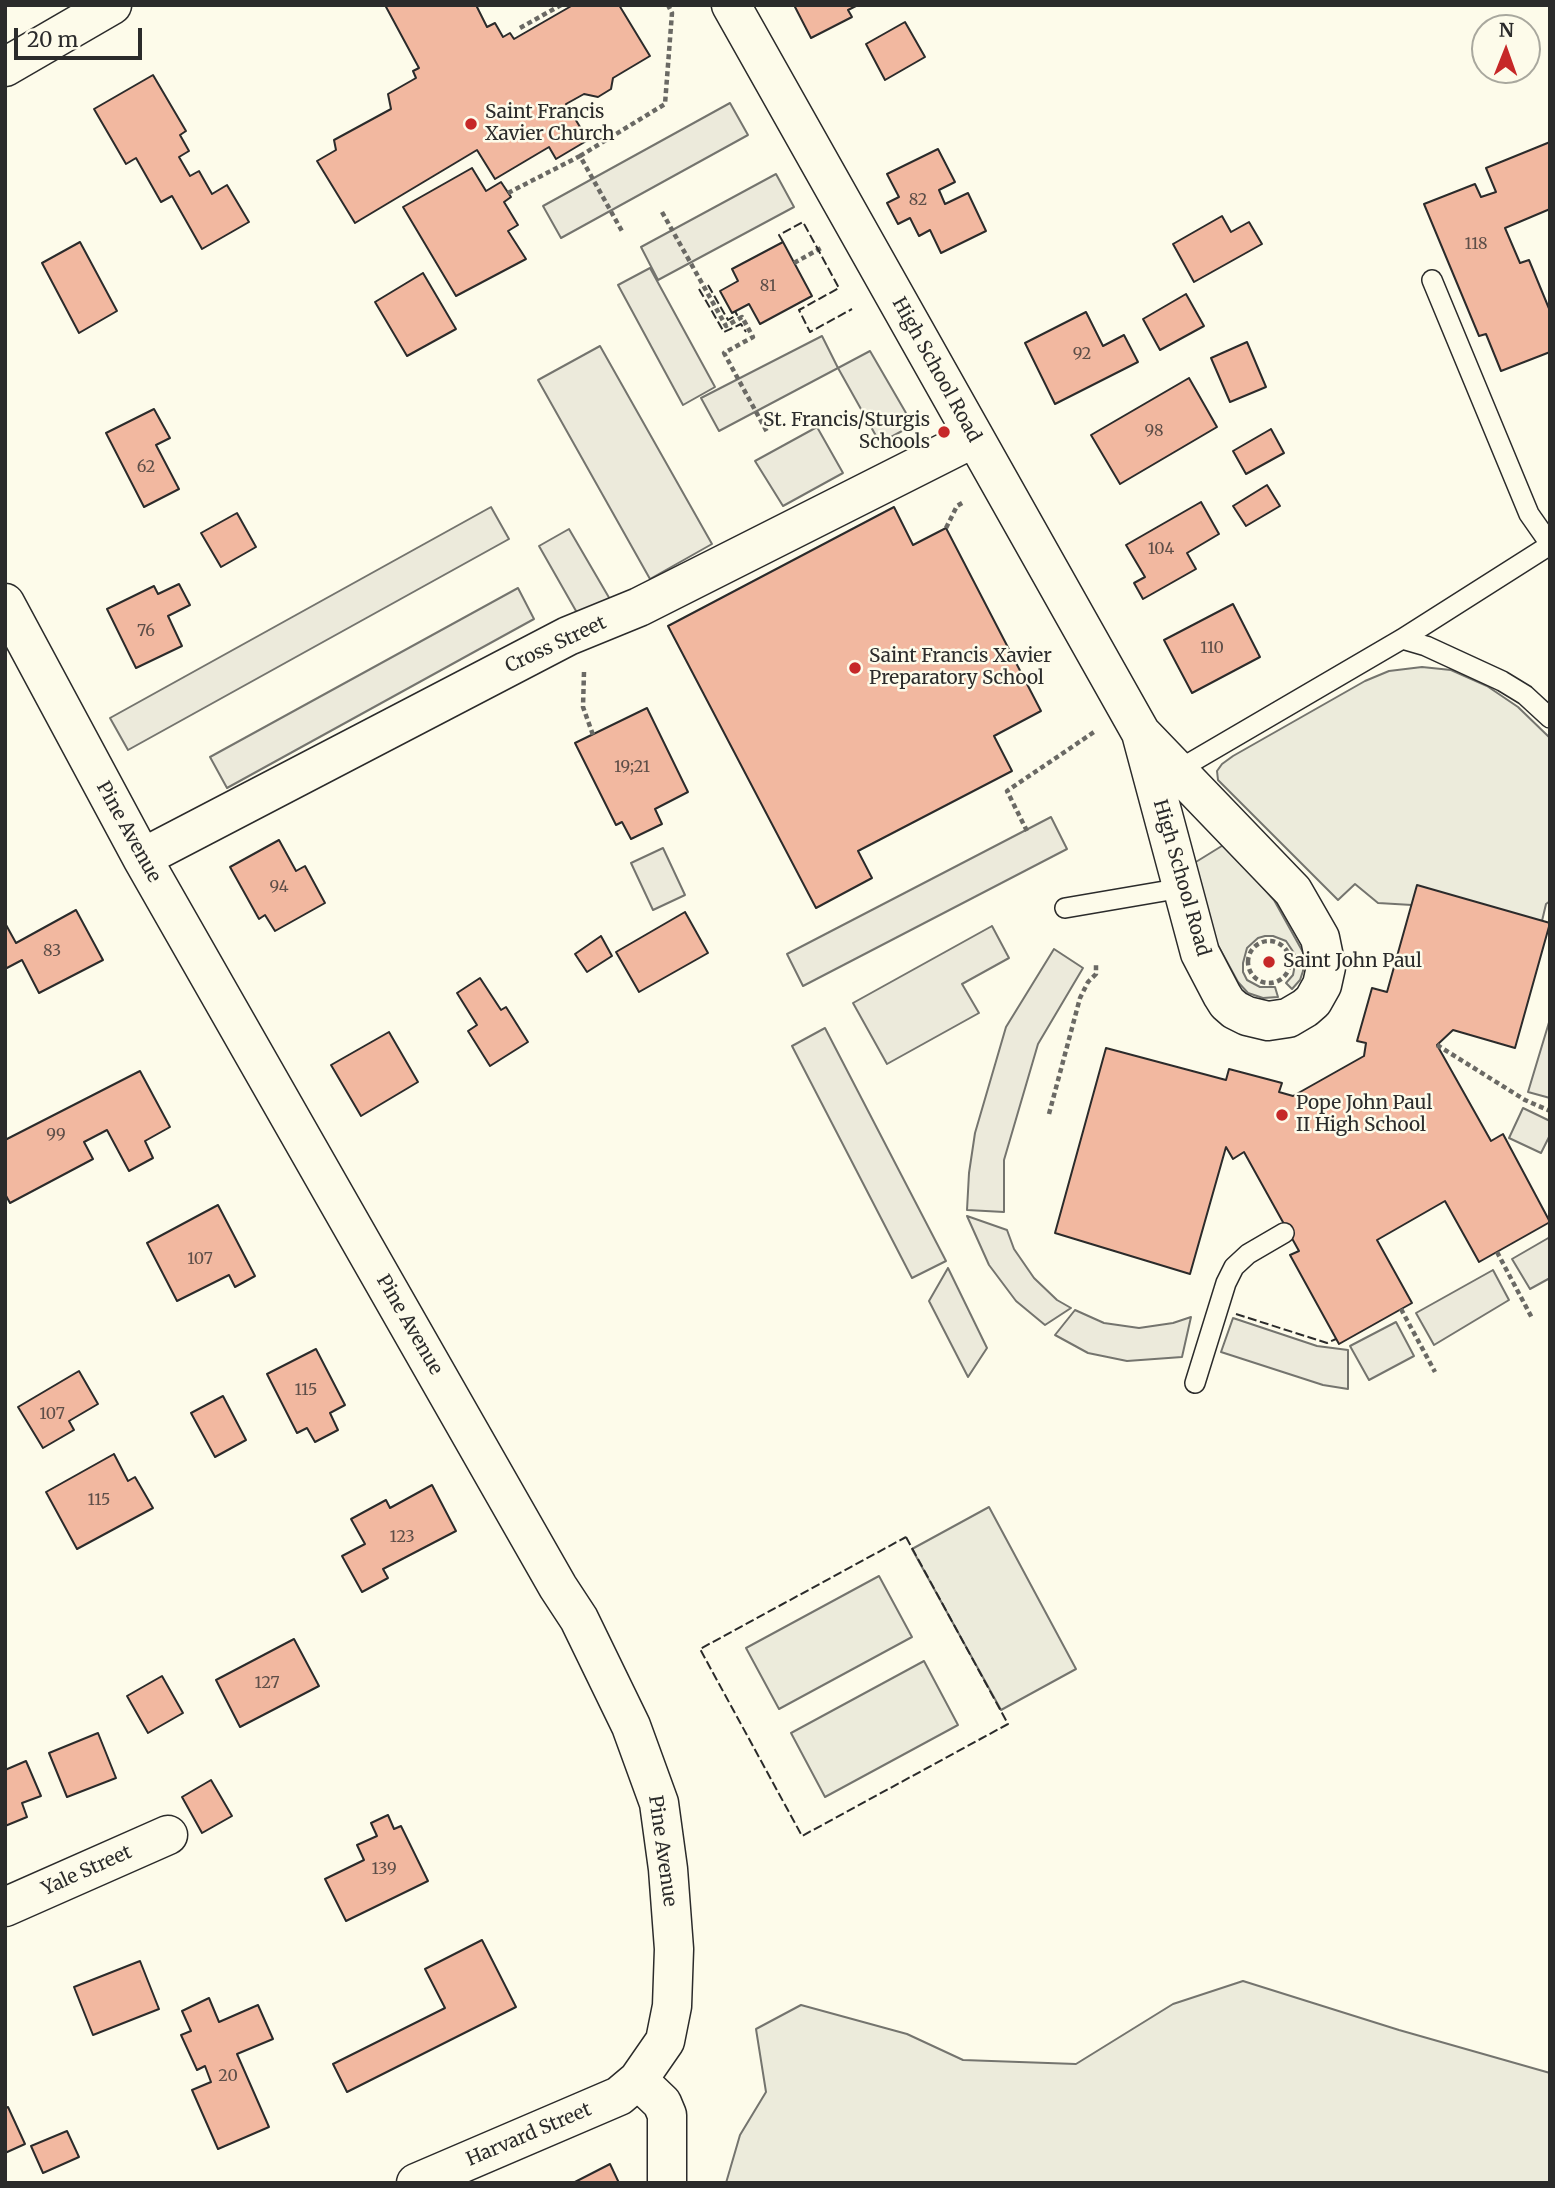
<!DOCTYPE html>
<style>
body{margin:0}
#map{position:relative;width:1555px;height:2188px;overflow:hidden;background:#fdfbea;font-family:Merriweather,serif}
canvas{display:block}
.frame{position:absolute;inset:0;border:7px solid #2b2b2b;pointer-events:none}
.north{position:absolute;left:1471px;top:14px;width:70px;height:70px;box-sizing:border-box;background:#fdfbea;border:2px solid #a9a89e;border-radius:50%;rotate:1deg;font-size:19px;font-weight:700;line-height:28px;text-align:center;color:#2b2b2b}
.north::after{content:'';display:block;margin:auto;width:24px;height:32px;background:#c62828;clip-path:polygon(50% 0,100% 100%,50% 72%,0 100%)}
.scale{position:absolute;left:14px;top:28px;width:128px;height:32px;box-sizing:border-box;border:4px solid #2b2b2b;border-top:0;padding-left:9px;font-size:21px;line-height:24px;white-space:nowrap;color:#2b2b2b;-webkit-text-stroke:5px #fdfbea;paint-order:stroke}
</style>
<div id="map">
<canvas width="1555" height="2188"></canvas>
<div class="frame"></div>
<div class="north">N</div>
<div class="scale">20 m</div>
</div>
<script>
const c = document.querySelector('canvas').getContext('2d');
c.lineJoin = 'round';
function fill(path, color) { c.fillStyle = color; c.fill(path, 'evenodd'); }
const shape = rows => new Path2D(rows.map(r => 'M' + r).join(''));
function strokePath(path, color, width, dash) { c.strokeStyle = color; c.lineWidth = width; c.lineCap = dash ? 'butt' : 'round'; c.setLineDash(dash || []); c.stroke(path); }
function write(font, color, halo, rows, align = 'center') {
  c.font = font + ' Merriweather,serif'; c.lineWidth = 5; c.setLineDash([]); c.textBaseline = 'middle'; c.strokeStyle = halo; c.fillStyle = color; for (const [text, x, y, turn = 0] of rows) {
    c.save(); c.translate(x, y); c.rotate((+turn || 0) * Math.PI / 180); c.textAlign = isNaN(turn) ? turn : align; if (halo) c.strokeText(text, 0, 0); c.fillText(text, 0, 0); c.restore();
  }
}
const green = shape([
 [1422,667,1451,670,1487,686,1518,707,1550,738,1550,901,1546,904,1542,921,1412,905,1378,903,1355,884,1338,900,1218,780,1217,771,1222,764,1233,756,1365,681,1389,671,1422,667],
 [1225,844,1274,900,1304,954,1303,971,1300,980,1292,989,1286,983,1293,975,1296,959,1294,953,1286,941,1273,936,1265,936,1258,938,1247,948,1243,963,1243,972,1247,980,1260,987,1275,987,1278,997,1263,998,1248,993,1238,982,1214,938,1191,865,1225,844],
 [989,1507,1076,1669,1001,1710,912,1549,989,1507],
 [879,1576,912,1637,779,1709,746,1648,879,1576],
 [924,1661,958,1725,825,1797,791,1733,924,1661],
 [1243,1981,1399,2030,1550,2073,1550,2183,726,2183,740,2135,766,2092,756,2029,801,2005,907,2034,963,2060,1076,2064,1173,2004,1243,1981]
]);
fill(green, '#ecebdb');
strokePath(green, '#74746e', 2);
const parking = shape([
 [730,103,748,135,561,238,543,206,730,103],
 [776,174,794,207,658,280,641,247,776,174],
 [650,268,715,387,683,405,618,285,650,268],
 [822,336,838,368,870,351,913,425,880,443,838,368,719,431,701,398,822,336],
 [600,346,712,544,650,579,538,380,600,346],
 [817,427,843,473,783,506,755,461,817,427],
 [491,507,509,539,128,750,110,718,491,507],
 [569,529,611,601,580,618,539,546,569,529],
 [518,588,534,619,227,788,210,757,518,588],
 [1051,817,1067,849,803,986,787,954,1051,817],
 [663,848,685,895,653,910,631,863,663,848],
 [992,926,1009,958,962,984,979,1013,887,1064,853,1003,992,926],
 [1054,949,1083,968,1038,1044,1004,1160,1004,1212,967,1210,969,1173,975,1133,1006,1027,1054,949],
 [1550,1019,1550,1098,1528,1092,1550,1019],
 [825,1028,946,1261,912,1278,792,1046,825,1028],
 [1523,1108,1550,1121,1550,1135,1541,1153,1509,1138,1523,1108],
 [967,1216,1007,1230,1014,1249,1034,1278,1057,1300,1071,1308,1045,1325,1016,1301,989,1265,967,1216],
 [1550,1237,1550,1278,1530,1289,1512,1259,1550,1237],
 [948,1268,987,1348,968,1377,929,1301,948,1268],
 [1493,1270,1509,1300,1434,1345,1416,1313,1493,1270],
 [1075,1310,1104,1323,1139,1328,1173,1323,1191,1317,1182,1357,1127,1361,1088,1353,1055,1335,1075,1310],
 [1233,1318,1317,1346,1348,1350,1348,1389,1323,1385,1221,1352,1233,1318],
 [1396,1322,1414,1356,1369,1380,1350,1346,1396,1322]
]);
fill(parking, '#eceadb');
strokePath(parking, '#74746e', 2);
const building = shape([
 [385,5,476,5,487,27,495,23,503,37,510,33,514,39,573,5,619,5,650,56,613,78,611,89,598,97,584,94,566,104,588,140,556,159,549,147,495,179,477,150,355,223,317,161,336,150,334,140,391,109,388,94,416,78,413,71,419,68,385,5],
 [794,5,858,5,848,10,852,17,811,38,794,5],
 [905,22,925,57,885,80,866,44,905,22],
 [153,75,186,131,180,135,189,151,179,157,190,176,199,171,212,194,227,185,249,222,202,249,172,196,161,202,136,158,126,164,94,109,153,75],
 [1550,142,1550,209,1505,228,1520,263,1529,260,1550,311,1550,352,1501,371,1486,334,1479,336,1424,204,1475,184,1481,197,1496,192,1486,168,1550,142],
 [938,149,955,182,939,190,945,204,968,193,986,231,941,253,930,230,919,236,910,218,898,224,887,203,899,197,887,174,938,149],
 [472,168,486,191,501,182,511,197,504,202,518,225,508,231,526,259,456,296,403,207,472,168],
 [1222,216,1231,232,1249,222,1262,244,1194,282,1173,244,1222,216],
 [80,242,117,311,79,333,42,263,80,242],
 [783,242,812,296,760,324,749,304,732,313,720,291,738,281,732,269,783,242],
 [423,273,456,329,407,356,375,302,423,273],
 [1186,294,1204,326,1160,350,1143,319,1186,294],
 [1086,312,1103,346,1124,335,1138,362,1055,404,1025,343,1086,312],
 [1247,342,1266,387,1230,402,1211,358,1247,342],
 [1189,378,1217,427,1120,484,1091,435,1189,378],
 [154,409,170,438,156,445,179,489,144,507,106,433,154,409],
 [1271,429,1284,453,1246,474,1233,451,1271,429],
 [1267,485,1280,506,1246,526,1233,506,1267,485],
 [1201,502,1219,534,1187,553,1196,569,1143,599,1134,583,1145,577,1126,545,1201,502],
 [894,507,913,545,946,528,1041,711,994,736,1012,771,858,851,872,878,816,908,668,626,894,507],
 [237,513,256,547,221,567,201,533,237,513],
 [179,584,190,605,168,616,182,646,136,668,107,609,154,586,158,594,179,584],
 [1233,604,1260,657,1192,693,1164,640,1233,604],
 [647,708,688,792,655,809,662,824,631,839,622,822,616,825,575,743,647,708],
 [279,840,296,871,305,866,325,903,275,931,265,915,259,919,230,867,279,840],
 [1417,885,1550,923,1515,1048,1453,1030,1437,1045,1491,1141,1503,1134,1550,1222,1479,1262,1445,1201,1377,1240,1412,1303,1339,1344,1290,1255,1299,1251,1244,1152,1233,1159,1226,1147,1190,1274,1055,1233,1106,1048,1226,1080,1229,1069,1282,1083,1279,1092,1293,1096,1364,1056,1366,1043,1357,1041,1372,988,1387,992,1417,885],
 [76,910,103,960,39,993,22,960,5,969,5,923,16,943,76,910],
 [685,912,708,953,639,992,616,952,685,912],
 [601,936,612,956,587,972,575,954,601,936],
 [480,978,501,1010,506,1007,528,1042,490,1066,468,1031,477,1025,457,993,480,978],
 [389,1032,418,1082,361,1116,331,1065,389,1032],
 [140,1071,170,1127,145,1141,153,1158,129,1171,107,1130,84,1142,93,1159,10,1203,5,1194,5,1140,140,1071],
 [218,1205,255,1276,235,1287,229,1275,177,1301,147,1243,218,1205],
 [316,1349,345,1405,330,1413,338,1430,315,1442,307,1428,297,1433,267,1374,316,1349],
 [79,1371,98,1404,69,1421,74,1430,43,1448,18,1407,79,1371],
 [223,1396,246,1440,215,1457,191,1413,223,1396],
 [114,1454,128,1481,135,1477,153,1508,77,1549,46,1492,114,1454],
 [432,1485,456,1531,383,1569,388,1578,362,1592,342,1556,365,1544,351,1519,386,1500,390,1508,432,1485],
 [294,1639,319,1686,240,1727,216,1680,294,1639],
 [162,1676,183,1713,148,1733,127,1696,162,1676],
 [98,1733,116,1778,67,1797,49,1753,98,1733],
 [26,1761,41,1796,22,1803,27,1817,5,1826,5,1770,26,1761],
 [211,1780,232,1816,202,1833,182,1797,211,1780],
 [388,1815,394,1829,401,1826,428,1881,346,1921,325,1879,364,1860,357,1845,377,1836,371,1823,388,1815],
 [482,1940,516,2007,347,2092,333,2064,445,2008,425,1969,482,1940],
 [140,1961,159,2009,93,2035,74,1987,140,1961],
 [209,1998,219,2022,258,2005,273,2039,237,2054,269,2127,218,2149,192,2090,211,2082,205,2066,197,2070,181,2035,191,2031,182,2011,209,1998],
 [8,2107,25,2144,5,2153,5,2108,8,2107],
 [67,2131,79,2157,43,2173,31,2146,67,2131],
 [610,2164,619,2183,573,2183,610,2164]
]);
fill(building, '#f2b8a0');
strokePath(building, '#2b2b2b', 2);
const lane = shape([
 [1432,280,1529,514,1550,544],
 [1402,639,1426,646,1502,681,1525,695,1550,718],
 [1178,770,1402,639,1550,545],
 [1065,908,1182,888],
 [1195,1383,1226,1283,1234,1267,1248,1254,1284,1233]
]);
const street = shape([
 [731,5,1141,733,1200,953,1222,995,1227,1003,1235,1010,1247,1016,1268,1021,1288,1018,1305,1008,1313,1001,1322,985,1326,967,1320,938,1293,891,1141,733],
 [5,603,142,858,558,1587,579,1619,631,1726,659,1803,668,1869,674,1949,672,2006,665,2041,638,2080,619,2096,416,2183],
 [142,858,568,636,639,607,974,438],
 [5,1907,168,1835],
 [638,2080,662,2103,667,2115,667,2183]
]);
const secondary = shape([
 [5,67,112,5]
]);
strokePath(lane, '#2b2b2b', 22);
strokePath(street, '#2b2b2b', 41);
strokePath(secondary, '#2b2b2b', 41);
strokePath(shape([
 [520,28,561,5],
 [580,156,665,104,672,13,668,5],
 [508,193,580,156,623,233],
 [662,212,726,326,742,317,753,337,724,353,767,432],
 [794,263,821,248],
 [946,528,957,506,964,502],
 [584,672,583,707,593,735],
 [1027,831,1007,791,1094,732],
 '1248 962a21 21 0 1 1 42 0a21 21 0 1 1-42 0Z',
 [1437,1045,1525,1100,1550,1111],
 [1049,1114,1080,998,1088,982,1096,974,1096,964],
 [1497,1252,1532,1318],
 [1401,1309,1435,1372]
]), '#6a6964', 4.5, [5, 3.5]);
strokePath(lane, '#fdfbea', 19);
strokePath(street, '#fdfbea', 38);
strokePath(secondary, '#fdfbea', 38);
strokePath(shape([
 [783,242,779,235,803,222,839,288,799,310,810,332,852,309],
 [708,285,728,320,737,315,735,311],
 [699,289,724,332,741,324,746,332],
 [1236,1314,1327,1343,1336,1339],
 [906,1537,1008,1724,802,1836,700,1649,906,1537]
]), '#2b2b2b', 2, [9, 3.5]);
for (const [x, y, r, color] of [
 [471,124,7,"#c62828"],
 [944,432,7,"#c62828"],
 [855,668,7,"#c62828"],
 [1269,962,7,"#c62828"],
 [1282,1115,7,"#c62828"]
]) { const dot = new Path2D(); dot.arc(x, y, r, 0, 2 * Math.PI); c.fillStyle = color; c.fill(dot); strokePath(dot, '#fdfbea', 2.5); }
write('16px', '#5d4e48', null, [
 ["82",918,200],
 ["118",1476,244],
 ["81",768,286],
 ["92",1082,354],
 ["98",1154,431],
 ["62",146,467],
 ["104",1161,549],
 ["76",146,631],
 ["110",1212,648],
 ["19;21",632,767],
 ["94",279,887],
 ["83",52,951],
 ["99",56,1135],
 ["107",200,1259],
 ["115",306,1390],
 ["107",52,1414],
 ["115",99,1500],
 ["123",402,1537],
 ["127",267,1683],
 ["139",384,1869],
 ["20",228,2076]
]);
write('19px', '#2b2b2b', '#fdfbea', [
 ["Saint Francis",485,113],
 ["Xavier Church",485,135],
 ["St. Francis/Sturgis",930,421,"right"],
 ["Schools",930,443,"right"],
 ["Saint Francis Xavier",869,657],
 ["Preparatory School",869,679],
 ["Saint John Paul",1283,962],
 ["Pope John Paul",1296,1104],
 ["II High School",1296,1126]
], 'left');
write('19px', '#2b2b2b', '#fdfbea', [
 ["High School Road",936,370,61],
 ["Cross Street",556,645,-25],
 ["Pine Avenue",128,832,61],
 ["High School Road",1181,878,74],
 ["Pine Avenue",409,1325,60],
 ["Pine Avenue",662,1851,82],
 ["Yale Street",87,1871,-24],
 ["Harvard Street",529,2135,-23]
]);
</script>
